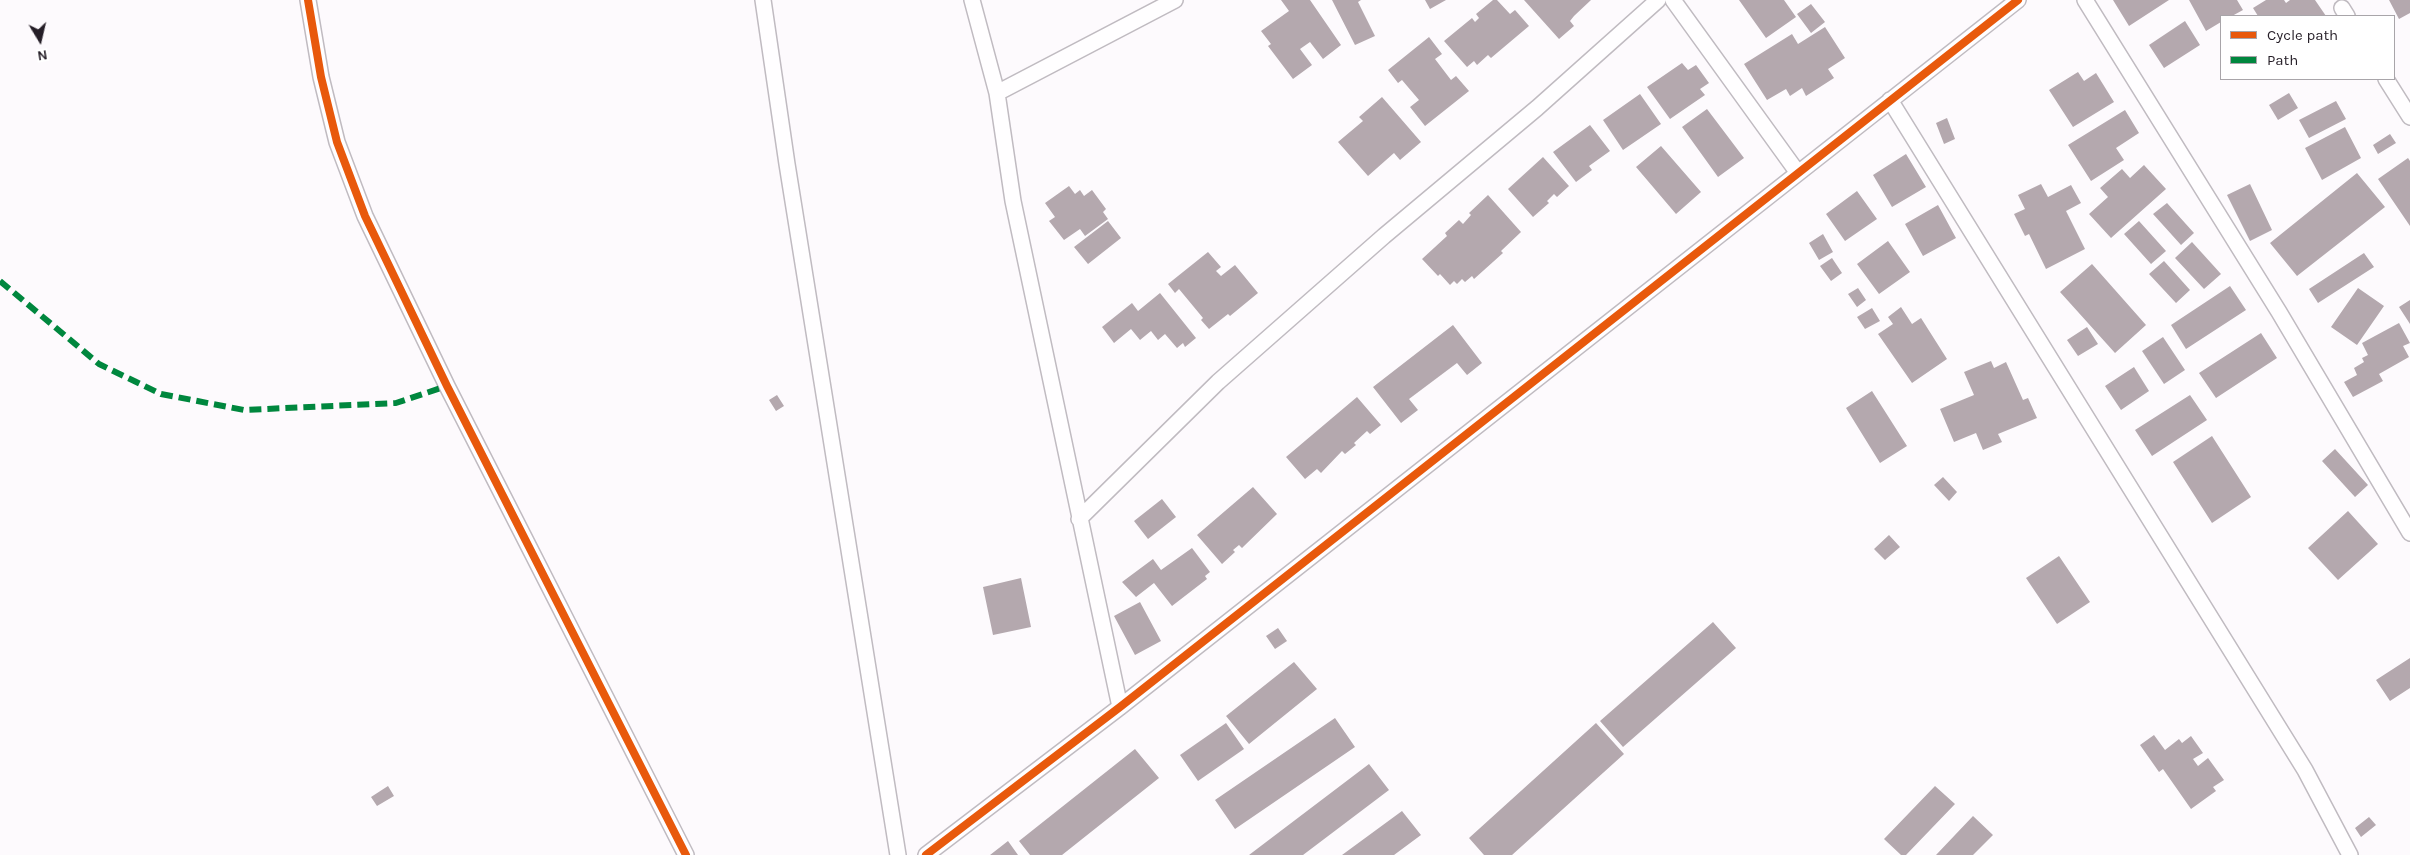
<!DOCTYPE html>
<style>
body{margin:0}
#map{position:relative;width:2410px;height:855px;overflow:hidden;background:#fdfafd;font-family:Karla,sans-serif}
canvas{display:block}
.legend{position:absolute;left:2220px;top:15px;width:175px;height:65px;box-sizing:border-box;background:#fff;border:1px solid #a8a5a9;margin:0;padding:6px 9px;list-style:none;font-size:15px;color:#251e27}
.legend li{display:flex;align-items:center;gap:10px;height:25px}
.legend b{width:25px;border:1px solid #a8a5a9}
.north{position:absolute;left:15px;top:15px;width:50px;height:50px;-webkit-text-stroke:4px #fff;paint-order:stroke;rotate:171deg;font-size:14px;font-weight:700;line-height:20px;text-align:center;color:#251e27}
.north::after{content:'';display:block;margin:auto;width:18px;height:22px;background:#251e27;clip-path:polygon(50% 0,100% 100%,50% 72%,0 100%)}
</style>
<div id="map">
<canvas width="2410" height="855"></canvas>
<ul class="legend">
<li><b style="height:6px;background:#e8590c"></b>Cycle path</li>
<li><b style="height:6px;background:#00873e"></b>Path</li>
</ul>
<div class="north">N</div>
</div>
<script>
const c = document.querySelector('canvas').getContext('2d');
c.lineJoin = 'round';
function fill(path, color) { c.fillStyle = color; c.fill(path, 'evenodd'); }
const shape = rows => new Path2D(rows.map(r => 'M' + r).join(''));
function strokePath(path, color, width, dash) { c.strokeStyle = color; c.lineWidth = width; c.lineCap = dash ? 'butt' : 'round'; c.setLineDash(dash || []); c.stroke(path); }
fill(shape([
 [1281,0,1310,0,1341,45,1323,59,1310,42,1300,49,1312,65,1293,79,1268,46,1271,44,1261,31,1289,11],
 [1332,0,1361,0,1358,2,1375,36,1355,45],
 [1425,0,1446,0,1430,9],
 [1493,0,1497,0,1510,14,1515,10,1529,26,1491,58,1488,55,1477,65,1474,61,1467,67,1444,41,1472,18,1475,22,1479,18,1476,14],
 [1524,0,1591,0,1574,16,1570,21,1574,26,1559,39],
 [1739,0,1784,0,1796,17,1766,38],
 [2113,0,2169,0,2129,26],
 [2189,0,2237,0,2243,10,2232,16,2221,16,2221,22,2206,31],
 [2266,0,2284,0,2286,3,2290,0,2315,0,2326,16,2258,16,2253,8],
 [2389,0,2410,0,2410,13,2399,19],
 [1811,4,1825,22,1811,33,1797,14],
 [2185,21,2200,45,2164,68,2149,45],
 [1825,27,1845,58,1828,69,1834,78,1806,96,1802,88,1790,96,1786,89,1767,100,1744,64,1792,34,1798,44],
 [1429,37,1442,54,1435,59,1451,80,1456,76,1469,91,1425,126,1410,107,1419,100,1402,80,1398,83,1388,70],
 [1682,63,1688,70,1696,65,1709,83,1700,89,1705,95,1670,119,1647,87],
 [2078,72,2084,81,2096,73,2114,102,2073,127,2049,90],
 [2289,93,2298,108,2278,120,2269,105],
 [1640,94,1661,124,1623,150,1603,120],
 [1382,97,1421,142,1400,160,1394,153,1368,176,1338,142,1363,121,1359,117],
 [2336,101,2346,119,2309,138,2299,120],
 [1707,109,1744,158,1718,177,1682,127],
 [2125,110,2139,133,2116,148,2124,160,2091,181,2068,145],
 [1947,118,1955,139,1944,144,1936,123],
 [1590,125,1610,151,1589,166,1592,170,1576,182,1553,152],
 [2345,127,2361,158,2322,180,2305,148],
 [2390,134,2396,143,2378,154,2373,145],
 [1661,146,1701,192,1676,214,1636,167],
 [1906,154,1926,187,1892,207,1873,175],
 [1543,157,1569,186,1557,197,1554,194,1547,201,1549,203,1533,217,1508,189],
 [2408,158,2410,161,2410,226,2378,179],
 [2144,165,2166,189,2111,238,2089,214,2108,197,2100,188,2122,169,2130,178],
 [2357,173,2385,207,2297,276,2270,243],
 [2041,184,2048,197,2071,185,2081,203,2066,211,2085,249,2046,269,2029,234,2025,236,2014,214,2025,209,2018,195],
 [2250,184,2272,230,2250,241,2227,195],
 [1069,186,1075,194,1080,190,1084,196,1092,190,1106,209,1103,212,1108,219,1085,236,1080,229,1064,240,1049,221,1055,217,1045,203],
 [1857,191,1877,219,1845,241,1826,214],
 [1488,195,1521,232,1501,251,1503,253,1474,279,1472,276,1465,282,1462,279,1457,284,1454,281,1450,285,1440,274,1438,276,1422,259,1447,236,1445,233,1459,220,1463,224,1471,215,1469,213],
 [2167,203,2194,233,2181,245,2153,214],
 [1938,205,1956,238,1923,256,1905,224],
 [1108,221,1121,238,1088,264,1074,247],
 [2139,221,2166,251,2151,264,2124,234],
 [1823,234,1833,252,1819,260,1809,243],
 [1888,241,1910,272,1879,294,1857,264],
 [2192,242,2221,274,2204,289,2175,258],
 [1208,252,1221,267,1216,271,1221,276,1235,265,1258,293,1230,316,1228,314,1209,329,1201,320,1203,318,1179,289,1175,293,1168,284],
 [2364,253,2374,267,2318,303,2309,289],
 [1832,258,1842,273,1831,281,1820,266],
 [2164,261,2190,290,2176,303,2149,274],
 [2092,264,2146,325,2115,353,2060,292],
 [2230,286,2246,310,2186,349,2171,325],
 [1858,288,1866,300,1857,307,1848,294],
 [2358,288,2384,306,2357,345,2331,327],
 [1160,293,1196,338,1185,347,1183,343,1177,348,1165,334,1158,340,1151,331,1140,340,1131,329,1114,343,1102,327,1132,303,1138,311],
 [2410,300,2410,324,2399,307],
 [1901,307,1912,324,1921,318,1947,359,1912,383,1878,334,1893,324,1888,317],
 [1872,308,1880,321,1865,329,1857,317],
 [2399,323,2410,343,2403,346,2409,357,2379,374,2383,381,2353,397,2344,382,2357,375,2354,368,2364,362,2362,358,2368,355,2362,343],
 [1453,325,1482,363,1467,375,1457,363,1409,399,1418,410,1401,423,1373,387],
 [2087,327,2098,344,2078,356,2067,340],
 [2261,333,2277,358,2216,398,2199,373],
 [2163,337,2185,370,2164,384,2142,351],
 [1991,361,1994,368,2006,362,2023,400,2028,398,2037,418,1998,434,2002,442,1983,450,1976,433,1954,442,1940,409,1974,395,1964,372],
 [2134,367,2149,391,2121,410,2105,386],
 [1872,391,1907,446,1880,463,1846,408],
 [777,395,784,406,776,411,769,400],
 [2190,395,2207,420,2152,456,2135,430],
 [1357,397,1381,425,1370,434,1367,431,1354,443,1356,445,1345,454,1342,451,1321,473,1317,469,1305,479,1286,457],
 [2212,436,2251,497,2212,523,2173,462],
 [2335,449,2368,485,2355,497,2322,461],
 [1943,477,1957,492,1949,501,1934,485],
 [1253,487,1277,514,1242,548,1239,545,1233,550,1235,552,1222,564,1197,535],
 [1162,499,1176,517,1148,539,1134,521],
 [2348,511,2378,544,2338,580,2308,548],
 [1889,535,1900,547,1885,560,1874,549],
 [1192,548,1210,572,1205,576,1207,579,1172,606,1154,583,1136,597,1122,582,1153,559,1161,570],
 [2059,556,2090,602,2057,624,2026,578],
 [1021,578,1031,627,993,635,983,587],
 [1140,602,1161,641,1135,655,1114,616],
 [1713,622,1736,648,1623,747,1600,721],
 [1278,628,1287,641,1275,649,1266,636],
 [2410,658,2410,688,2390,701,2376,680],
 [1294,662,1317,689,1249,744,1226,716],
 [1335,718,1355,747,1235,829,1215,800],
 [1226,723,1244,749,1198,781,1180,755],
 [1596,723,1624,754,1512,855,1484,855,1469,838],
 [2154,735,2165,750,2179,739,2182,743,2191,736,2203,753,2193,759,2198,766,2208,758,2224,780,2213,787,2216,791,2191,809,2163,769,2159,772,2140,745],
 [1135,749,1159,778,1062,855,1030,855,1019,841],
 [1369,764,1389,790,1303,855,1249,855],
 [388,786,394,796,377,806,371,797],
 [1935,786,1955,804,1906,855,1901,855,1884,839],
 [1402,811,1421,835,1394,855,1342,855],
 [1973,816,1993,835,1973,855,1936,855],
 [2369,817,2376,825,2361,837,2355,828],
 [1008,841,1018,855,990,855]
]), '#b4a8ae');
const minor = shape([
 [308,0,321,77,337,142,365,216,447,386,686,855],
 [763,0,787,164,898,855],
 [972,0,997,93,1013,201,1120,707],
 [1673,0,1798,173],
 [2085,0,2279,312,2410,533],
 [2342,8,2347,16],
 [2386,79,2410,117],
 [997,93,1175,0],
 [1890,100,2305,770,2350,855],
 [1079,519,1218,382,1384,236,1537,108,1658,0],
 [926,855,1120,707,2018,0]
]);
strokePath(minor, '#c0bbc1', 18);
strokePath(minor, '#fffeff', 15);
strokePath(shape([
 [0,281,99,364,161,394,244,410,396,403,447,386]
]), '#00873e', 6, [12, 6]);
strokePath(shape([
 [308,0,321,77,337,142,365,216,447,386,686,855],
 [926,855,1120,707,2018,0]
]), '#e8590c', 8);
</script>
